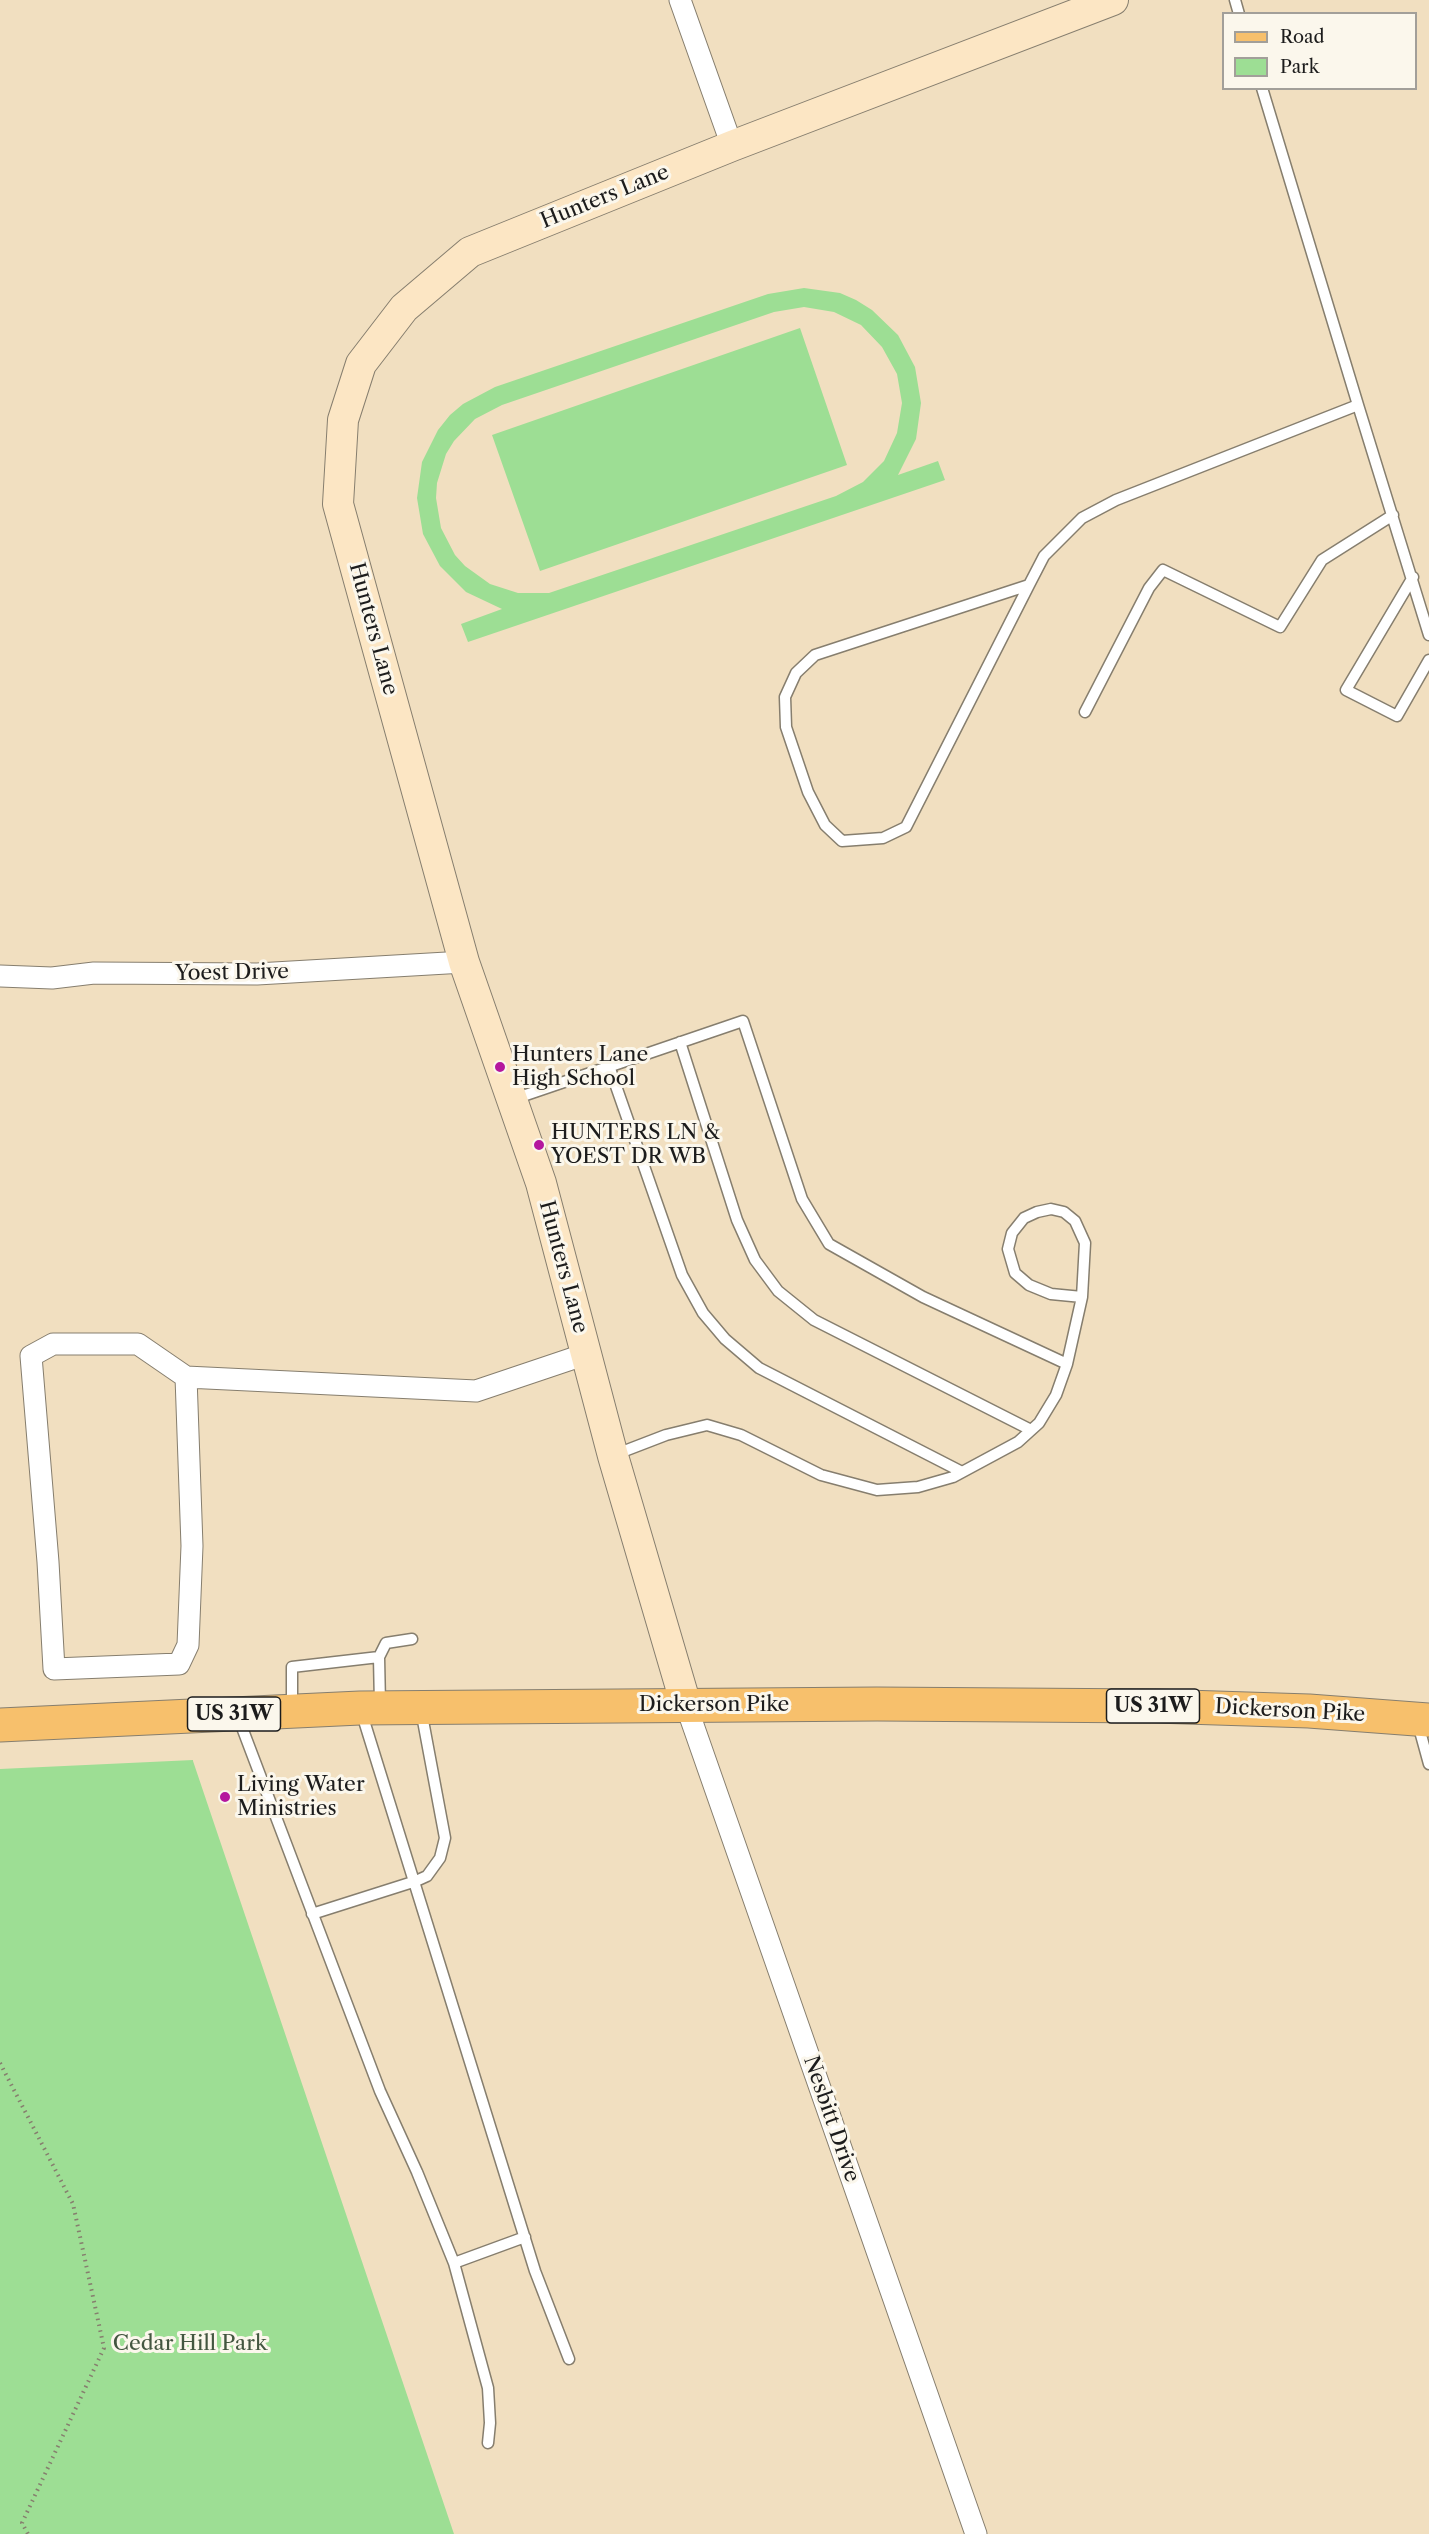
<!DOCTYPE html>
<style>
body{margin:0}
#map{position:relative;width:1429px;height:2534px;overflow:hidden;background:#f1dfc0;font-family:"Libre Caslon Text",serif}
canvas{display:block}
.legend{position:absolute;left:1222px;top:12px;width:195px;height:78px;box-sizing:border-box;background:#fbf7ec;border:2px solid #a29f99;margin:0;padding:8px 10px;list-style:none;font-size:18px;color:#1c1c1c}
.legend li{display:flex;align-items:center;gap:12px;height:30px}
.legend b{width:30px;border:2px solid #a29f99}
</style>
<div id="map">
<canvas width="1429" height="2534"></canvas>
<ul class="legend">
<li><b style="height:8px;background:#f7c06c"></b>Road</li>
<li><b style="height:16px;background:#9dde94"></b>Park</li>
</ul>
</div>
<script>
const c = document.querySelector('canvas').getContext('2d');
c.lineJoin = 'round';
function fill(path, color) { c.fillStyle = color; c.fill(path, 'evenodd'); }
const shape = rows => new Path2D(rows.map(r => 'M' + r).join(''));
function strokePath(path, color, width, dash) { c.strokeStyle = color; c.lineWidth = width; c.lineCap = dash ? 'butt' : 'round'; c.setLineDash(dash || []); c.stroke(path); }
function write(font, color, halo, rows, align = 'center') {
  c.font = font + ' "Libre Caslon Text",serif'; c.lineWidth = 6; c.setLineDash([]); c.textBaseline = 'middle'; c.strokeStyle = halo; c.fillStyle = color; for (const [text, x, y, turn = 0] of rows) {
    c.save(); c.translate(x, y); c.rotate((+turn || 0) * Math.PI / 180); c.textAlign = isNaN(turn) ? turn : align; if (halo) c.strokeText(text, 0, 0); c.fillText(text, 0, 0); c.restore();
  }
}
fill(shape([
 [804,288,840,293,856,300,872,310,898,335,915,367,921,403,916,439,898,475,938,461,945,480,468,642,461,624,502,609,466,592,440,566,423,534,417,498,422,462,438,430,450,415,463,404,495,387,768,294],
 [804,307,834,312,861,325,882,347,897,374,902,403,897,433,884,461,863,482,836,496,549,593,518,593,490,584,465,566,455,555,441,528,436,498,437,483,446,454,454,441,475,419,502,405,774,312],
 [800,328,847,465,540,571,492,435],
 [193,1760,193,1761,454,2534,0,2534,0,1769]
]), '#9dde94');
const lane = shape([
 [1235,0,1239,14],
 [1358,405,1429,635],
 [1413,577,1346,690,1397,716,1429,660],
 [1029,585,815,655,796,673,785,697,786,727,808,792,825,825,842,841,883,838,906,827,1029,585,1044,556,1082,518,1116,500,1358,405,1262,88],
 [1085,712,1149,588,1163,570,1280,627,1322,560,1393,515],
 [680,1042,737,1220,755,1260,778,1291,814,1320,1031,1430],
 [609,1066,682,1275,703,1313,725,1339,759,1368,962,1472],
 [514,1099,743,1021,802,1199,829,1244,923,1297,1067,1364,1056,1395,1039,1423,1018,1442,953,1477,918,1487,877,1490,821,1475,741,1435,707,1425,666,1435,614,1455],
 [1067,1364,1082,1297,1085,1243,1075,1221,1064,1212,1051,1209,1037,1212,1024,1218,1012,1233,1008,1249,1015,1273,1029,1285,1051,1294,1082,1297],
 [380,1705,379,1657,386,1643,412,1639],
 [292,1708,292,1667,379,1657],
 [361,1711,535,2271,569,2359],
 [238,1717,380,2091,417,2172,454,2263,525,2237],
 [1418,1724,1429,1764],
 [312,1914,416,1881,427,1876,440,1858,445,1838,421,1710],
 [454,2263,488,2388,490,2423,488,2443]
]);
const street = shape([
 [680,0,732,146],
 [0,976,52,978,94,973,257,974,464,962],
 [186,1377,192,1546,188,1645,179,1664,54,1669,48,1562,31,1356,53,1344,138,1344,186,1377,476,1391,586,1354],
 [686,1705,976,2534]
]);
const secondary = shape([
 [686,1705,613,1456,541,1183,464,962,338,504,343,420,361,364,404,308,470,252,732,146,1113,0]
]);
const primary = shape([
 [0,1725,360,1708,877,1704,1155,1706,1309,1711,1429,1720]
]);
strokePath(lane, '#867e6e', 13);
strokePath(street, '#867e6e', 23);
strokePath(secondary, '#867e6e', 32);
strokePath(primary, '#867e6e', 35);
strokePath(shape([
 [0,2063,73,2204,104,2348,22,2523,28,2534]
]), '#867e6e', 4, [1.5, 4.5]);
strokePath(lane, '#fff', 10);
strokePath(street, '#fff', 21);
strokePath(secondary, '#fce6c4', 30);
strokePath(primary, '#f7c06c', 33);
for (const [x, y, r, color] of [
 [500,1067,6,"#b5179e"],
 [539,1145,6,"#b5179e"],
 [225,1797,6,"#b5179e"]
]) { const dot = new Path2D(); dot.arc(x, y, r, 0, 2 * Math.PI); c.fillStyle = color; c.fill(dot); strokePath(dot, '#fbf7ec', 2); }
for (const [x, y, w] of [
 [1153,1706,93],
 [234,1714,93]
]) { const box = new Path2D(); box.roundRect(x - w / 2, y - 17, w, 34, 4.5); c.fillStyle = '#fbf7ec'; c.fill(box); strokePath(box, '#1c1c1c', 1.5); }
write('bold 20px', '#1c1c1c', null, [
 ["US 31W",1153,1706],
 ["US 31W",234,1714]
]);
write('21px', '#1c1c1c', '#fbf7ec', [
 ["Hunters Lane",605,197,-22],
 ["Hunters Lane",373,629,75],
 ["Yoest Drive",232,973,-1],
 ["Hunters Lane",563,1267,75],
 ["Dickerson Pike",714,1705],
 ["Dickerson Pike",1290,1711,3],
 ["Nesbitt Drive",831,2119,71]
]);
write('21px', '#1c1c1c', '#fbf7ec', [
 ["Hunters Lane",512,1055],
 ["High School",512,1079],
 ["HUNTERS LN &",551,1133],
 ["YOEST DR WB",551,1157],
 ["Living Water",237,1785],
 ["Ministries",237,1809]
], 'left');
write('21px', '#435640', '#fbf7ec', [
 ["Cedar Hill Park",190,2344]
]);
</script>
